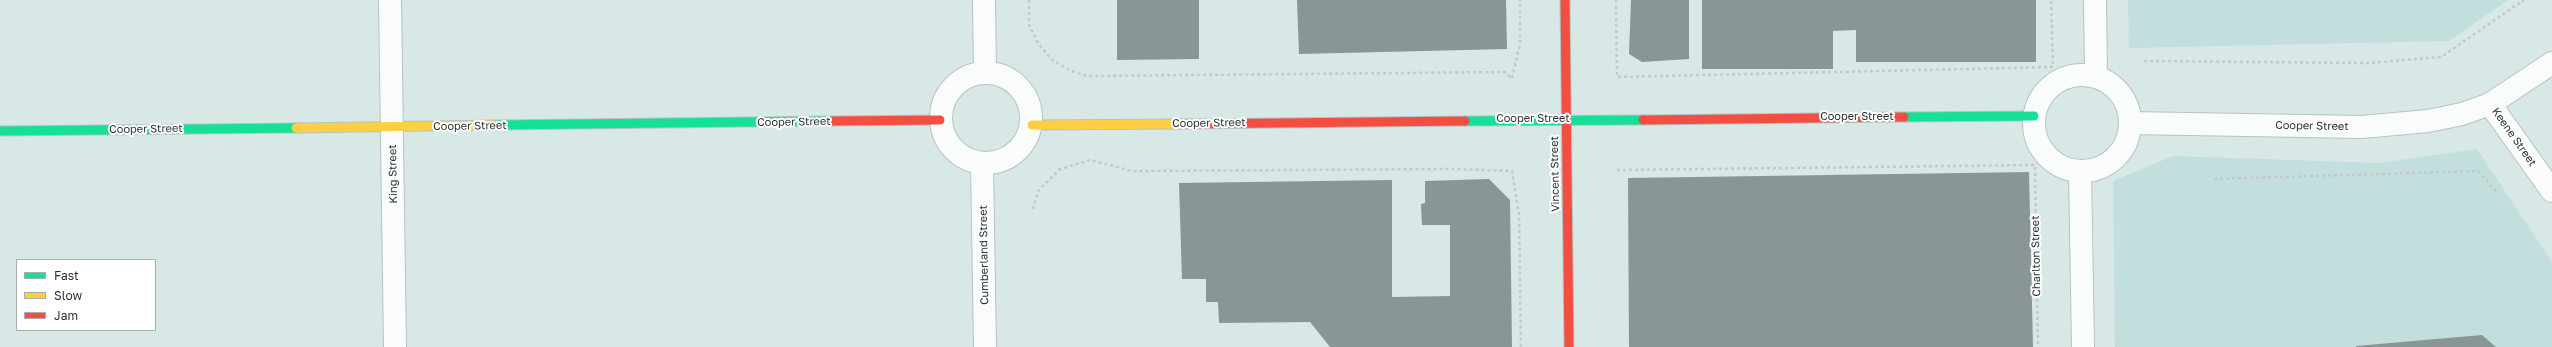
<!DOCTYPE html>
<style>
body{margin:0}
#map{position:relative;width:2552px;height:347px;overflow:hidden;background:#d7e8e6;font-family:"Golos Text",sans-serif}
canvas{display:block}
.legend{position:absolute;left:16px;top:259px;width:140px;height:72px;box-sizing:border-box;background:#fff;border:1px solid #a9adad;margin:0;padding:5px 7px;list-style:none;font-size:12px;color:#283333}
.legend li{display:flex;align-items:center;gap:8px;height:20px}
.legend b{width:20px;border:1px solid #a9adad}
</style>
<div id="map">
<canvas width="2552" height="347"></canvas>
<ul class="legend">
<li><b style="height:5px;background:#16e098"></b>Fast</li>
<li><b style="height:5px;background:#ffcf43"></b>Slow</li>
<li><b style="height:5px;background:#f24e42"></b>Jam</li>
</ul>
</div>
<script>
const c = document.querySelector('canvas').getContext('2d');
c.lineJoin = 'round';
function fill(path, color) { c.fillStyle = color; c.fill(path, 'evenodd'); }
const shape = rows => new Path2D(rows.map(r => 'M' + r).join(''));
function strokePath(path, color, width, dash) { c.strokeStyle = color; c.lineWidth = width; c.lineCap = dash ? 'butt' : 'round'; c.setLineDash(dash || []); c.stroke(path); }
function write(font, color, halo, rows, align = 'center') {
  c.font = font + ' "Golos Text",sans-serif'; c.lineWidth = 4; c.setLineDash([]); c.textBaseline = 'middle'; c.strokeStyle = halo; c.fillStyle = color; for (const [text, x, y, turn = 0] of rows) {
    c.save(); c.translate(x, y); c.rotate((+turn || 0) * Math.PI / 180); c.textAlign = isNaN(turn) ? turn : align; if (halo) c.strokeText(text, 0, 0); c.fillText(text, 0, 0); c.restore();
  }
}
fill(shape([
 [2128,0,2508,0,2449,41,2129,48],
 [2477,149,2552,262,2552,347,2115,347,2113,181,2173,156,2379,163]
]), '#c3dfdd');
fill(shape([
 [1117,0,1199,0,1199,59,1117,60],
 [1297,0,1506,0,1507,49,1299,54],
 [1631,0,1689,0,1689,59,1642,62,1629,54],
 [1702,0,2036,0,2036,62,1856,62,1856,30,1833,31,1833,69,1702,69],
 [2029,172,2033,347,1629,347,1628,178],
 [1489,179,1510,200,1512,347,1330,347,1310,322,1219,323,1218,302,1206,302,1206,279,1182,279,1179,183,1392,180,1392,297,1450,296,1450,225,1422,225,1421,204,1425,203,1425,181],
 [2482,335,2496,347,2356,347,2356,346]
]), '#899695');
const street = shape([
 [390,0,395,347],
 [984,0,985,72],
 [2095,0,2096,77],
 '941 118a45 45 0 1 1 90 0a45 45 0 1 1-90 0Z',
 '2034 123a48 48 0 1 1 96 0a48 48 0 1 1-96 0Z',
 [2490,104,2552,191],
 [2130,123,2362,127,2428,121,2462,114,2490,104,2552,63],
 [982,164,985,347],
 [2080,171,2083,347]
]);
const fast = shape([
 [1904,117,2034,116],
 [1465,121,1643,120],
 [496,125,832,121],
 [0,131,296,128]
]);
const slow = shape([
 [1032,125,1182,124],
 [296,128,496,125]
]);
const jam = shape([
 [1565,0,1569,347],
 [1643,120,1904,117],
 [832,121,940,120],
 [1182,124,1465,121]
]);
strokePath(street, '#b7c3c2', 24);
strokePath(fast, '#b7c3c2', 11);
strokePath(slow, '#b7c3c2', 11);
strokePath(jam, '#b7c3c2', 11);
strokePath(shape([
 [1029,0,1029,25,1038,43,1051,59,1069,70,1087,76,1505,72,1512,79],
 [1616,0,1617,77,2053,67,2051,0],
 [2144,61,2370,63,2441,57,2524,0],
 [1512,78,1520,44,1520,0],
 [1617,170,2035,165,2038,347],
 [2214,179,2478,171,2496,191],
 [1033,209,1038,191,1060,169,1090,160,1132,171,1454,169,1512,171,1519,214,1521,347]
]), '#c4c9c9', 2.5, [3, 3]);
strokePath(street, '#f9fcfb', 22);
strokePath(fast, '#16e098', 9);
strokePath(slow, '#ffcf43', 9);
strokePath(jam, '#f24e42', 9);
write('11px', '#283333', '#fff', [
 ["Cooper Street",1857,117],
 ["Cooper Street",1533,119],
 ["Cooper Street",794,122,-1],
 ["Cooper Street",1209,123,-1],
 ["Cooper Street",470,126,-1],
 ["Cooper Street",2312,126,1],
 ["Cooper Street",146,129,-1],
 ["Keene Street",2514,137,55],
 ["King Street",393,174,-91],
 ["Vincent Street",1555,174,-91],
 ["Cumberland Street",984,255,-91],
 ["Charlton Street",2036,256,-91]
]);
</script>
